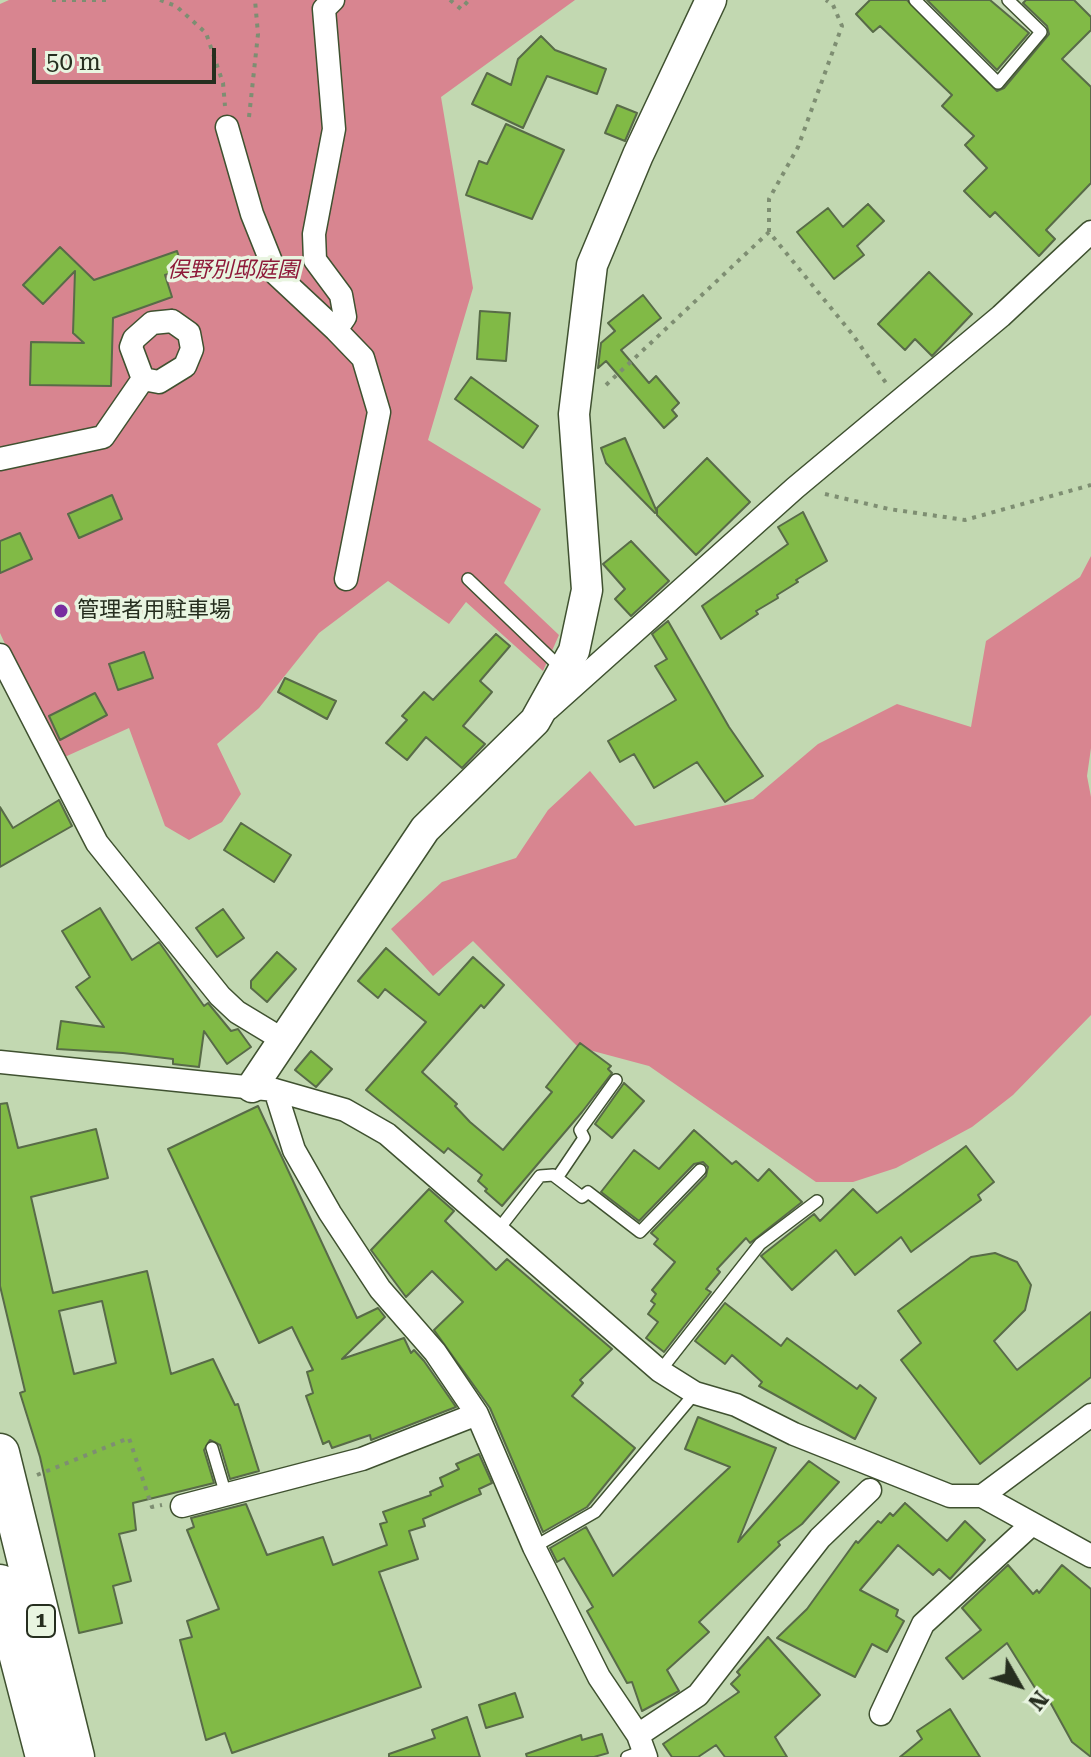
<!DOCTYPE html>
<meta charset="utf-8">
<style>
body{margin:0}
#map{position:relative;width:1091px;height:1757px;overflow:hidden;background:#c2d8b1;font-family:"Roboto Serif",serif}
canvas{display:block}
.north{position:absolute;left:979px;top:1645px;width:80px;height:80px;-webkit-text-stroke:6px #e9f5e1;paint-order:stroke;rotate:129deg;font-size:22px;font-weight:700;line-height:32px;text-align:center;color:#262e1f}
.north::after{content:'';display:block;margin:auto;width:28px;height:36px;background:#262e1f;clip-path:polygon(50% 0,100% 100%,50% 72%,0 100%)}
.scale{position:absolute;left:32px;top:48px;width:184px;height:36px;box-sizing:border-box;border:4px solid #262e1f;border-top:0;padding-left:10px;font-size:24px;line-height:28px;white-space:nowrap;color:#262e1f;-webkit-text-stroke:6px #e9f5e1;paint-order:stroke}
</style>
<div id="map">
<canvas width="1091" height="1757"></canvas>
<div class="north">N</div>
<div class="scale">50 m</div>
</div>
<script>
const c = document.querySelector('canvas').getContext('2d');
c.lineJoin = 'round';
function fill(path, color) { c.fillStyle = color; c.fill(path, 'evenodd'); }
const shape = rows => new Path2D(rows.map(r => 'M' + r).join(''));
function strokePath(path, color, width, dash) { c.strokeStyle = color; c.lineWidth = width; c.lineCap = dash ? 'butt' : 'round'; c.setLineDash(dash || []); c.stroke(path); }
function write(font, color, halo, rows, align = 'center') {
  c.font = font + ' "Roboto Serif","Noto Sans JP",serif'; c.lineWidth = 7; c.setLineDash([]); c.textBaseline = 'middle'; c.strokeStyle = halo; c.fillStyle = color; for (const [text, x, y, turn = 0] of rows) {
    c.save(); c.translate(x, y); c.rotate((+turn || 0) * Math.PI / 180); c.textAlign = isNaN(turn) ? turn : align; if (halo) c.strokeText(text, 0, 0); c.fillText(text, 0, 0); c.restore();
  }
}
fill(shape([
 [9,0,575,0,441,97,473,288,428,440,541,509,504,583,559,635,543,671,466,602,449,624,388,581,319,633,259,708,217,744,241,794,222,822,189,840,165,826,129,728,58,760,0,633,0,4],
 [1091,556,1091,748,1087,776,1091,797,1091,1015,1013,1095,972,1127,896,1168,853,1182,816,1182,649,1066,578,1047,473,941,433,976,391,929,442,882,516,858,548,810,590,771,635,826,753,799,818,744,897,704,971,727,986,641,1080,577]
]), '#d88590');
const building = shape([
 [870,0,907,0,997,91,1004,88,1049,34,1047,26,1023,3,1026,0,1074,0,1091,17,1091,30,1062,59,1091,87,1091,183,1046,230,1055,239,1039,256,995,212,990,217,964,191,987,168,965,145,974,136,942,106,952,95,880,26,873,32,856,14,870,0],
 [927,0,990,0,1029,33,997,70,927,0],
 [541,36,555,50,606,69,597,94,547,76,523,128,472,104,487,73,511,85,518,59,541,36],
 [617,105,637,113,625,141,605,133,617,105],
 [506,124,564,150,532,219,466,195,479,161,487,164,506,124],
 [868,204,884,221,857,246,864,255,834,279,797,232,828,208,843,227,868,204],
 [60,247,94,280,177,251,183,269,165,275,172,297,113,318,111,386,30,385,31,342,84,343,73,333,75,271,43,304,23,285,60,247],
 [929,272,972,314,932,356,915,339,905,350,878,324,929,272],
 [643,295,661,318,621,350,649,383,656,376,679,403,672,410,677,416,664,428,606,361,598,368,601,343,615,331,608,323,643,295],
 [480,311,510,313,506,361,477,359,480,311],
 [471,377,538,426,523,448,455,399,471,377],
 [625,438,657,512,655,513,606,463,601,448,625,438],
 [707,458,750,502,696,555,657,515,657,508,707,458],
 [112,495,122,519,79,538,68,514,112,495],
 [803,512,827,561,796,580,798,582,777,595,778,598,756,611,758,614,721,639,702,606,788,544,778,527,803,512],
 [20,533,32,559,0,573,0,541,20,533],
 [631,541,669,581,631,616,615,599,625,589,603,564,631,541],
 [668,621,729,727,763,776,725,802,697,762,654,788,634,754,620,762,608,741,676,700,655,666,667,659,652,634,668,621],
 [496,634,510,646,480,681,492,692,463,726,485,744,462,768,426,737,407,760,386,743,407,720,402,716,424,692,433,700,496,634],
 [144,652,153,678,118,690,109,664,144,652],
 [285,678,336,701,327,719,278,692,285,678],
 [95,693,107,715,60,740,49,716,95,693],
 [59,800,72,826,0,867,0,807,13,828,59,800],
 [241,823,291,855,274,882,224,850,241,823],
 [100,908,132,960,159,942,204,1006,208,1003,231,1031,238,1029,251,1047,227,1064,204,1031,199,1067,173,1064,173,1059,123,1053,57,1049,61,1021,104,1027,76,987,90,977,62,931,100,908],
 [223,909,244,938,217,957,196,928,223,909],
 [386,948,439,995,473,957,504,985,484,1008,481,1005,422,1072,457,1104,455,1106,470,1122,503,1150,552,1092,546,1087,580,1043,611,1066,608,1069,612,1073,582,1112,502,1206,485,1191,487,1189,478,1181,482,1175,448,1148,444,1153,366,1090,426,1022,385,989,378,998,358,981,386,948],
 [277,952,296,969,267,1002,251,988,251,981,277,952],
 [311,1051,332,1069,316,1087,295,1070,311,1051],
 [624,1083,644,1101,612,1138,595,1124,624,1083],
 [7,1103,18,1148,96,1129,108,1178,31,1197,53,1293,147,1271,171,1374,213,1359,235,1405,238,1404,259,1471,230,1479,220,1445,210,1440,204,1450,214,1483,133,1503,136,1530,119,1534,131,1581,113,1586,122,1623,79,1633,40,1457,20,1393,25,1391,0,1286,0,1104,7,1103],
 [102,1301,116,1363,74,1374,59,1311,102,1301],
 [258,1106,357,1318,378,1308,385,1317,342,1359,404,1338,411,1353,414,1350,424,1361,456,1407,371,1440,370,1435,332,1448,329,1441,323,1444,306,1396,313,1393,307,1372,313,1370,292,1327,259,1343,168,1149,258,1106],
 [694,1130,732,1164,736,1161,758,1181,769,1169,802,1202,750,1243,746,1238,717,1269,720,1272,706,1289,711,1292,664,1352,646,1338,658,1322,648,1314,655,1304,651,1301,656,1294,652,1290,675,1262,654,1244,658,1239,651,1233,706,1176,708,1167,703,1162,694,1164,639,1221,601,1192,634,1150,659,1169,694,1130],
 [966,1146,994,1182,978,1195,981,1200,911,1252,901,1237,855,1275,836,1250,792,1290,761,1256,814,1214,820,1221,853,1189,877,1213,966,1146],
 [429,1189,454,1211,445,1221,496,1270,507,1259,612,1349,580,1380,583,1383,572,1396,635,1448,587,1507,543,1532,490,1408,434,1330,463,1302,432,1271,406,1297,371,1250,429,1189],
 [995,1253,1017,1262,1031,1285,1025,1310,994,1341,1017,1370,1091,1312,1091,1377,980,1464,901,1360,921,1343,898,1311,971,1257,995,1253],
 [725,1303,781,1346,787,1338,857,1389,860,1385,876,1398,855,1439,759,1386,762,1382,732,1355,725,1364,695,1341,725,1303],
 [698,1417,776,1448,738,1542,809,1461,839,1482,802,1524,778,1542,780,1545,699,1622,709,1632,667,1670,679,1691,642,1711,632,1682,627,1683,587,1611,593,1607,564,1558,557,1562,550,1548,586,1527,613,1576,730,1467,685,1449,698,1417],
 [479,1454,492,1483,479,1489,481,1494,423,1519,425,1526,409,1531,418,1559,379,1572,421,1687,232,1753,225,1733,206,1740,180,1640,192,1637,187,1621,219,1609,187,1530,194,1527,191,1518,246,1504,267,1555,323,1537,333,1565,387,1545,380,1524,387,1522,383,1512,431,1495,430,1492,443,1486,440,1478,459,1469,456,1464,479,1454],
 [905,1503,947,1541,965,1521,985,1540,950,1579,939,1569,933,1575,898,1545,860,1590,898,1610,896,1616,904,1621,887,1652,872,1644,855,1677,777,1638,807,1609,856,1541,858,1543,878,1521,881,1523,890,1513,893,1516,905,1503],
 [1008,1565,1033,1594,1037,1590,1039,1593,1062,1565,1091,1589,1091,1757,1072,1742,1050,1702,1045,1704,1007,1643,963,1679,946,1658,981,1630,962,1608,1008,1565],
 [768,1637,820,1695,775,1737,787,1757,725,1757,716,1745,698,1757,672,1757,663,1744,739,1692,731,1684,740,1675,737,1672,768,1637],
 [515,1693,523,1717,486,1728,479,1705,515,1693],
 [950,1709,980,1757,900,1757,922,1739,917,1731,950,1709],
 [467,1717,480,1757,389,1757,389,1754,435,1738,432,1730,467,1717],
 [602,1734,608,1753,594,1757,527,1757,526,1754,581,1735,582,1740,602,1734]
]);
fill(building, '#81ba46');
strokePath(building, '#586b48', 2);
const lane = shape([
 [915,0,998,83,1041,32,1008,0],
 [468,579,563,670],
 [557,1178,584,1138,580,1130,616,1080],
 [498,1230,540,1176,553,1175,582,1197,588,1192,640,1232,700,1170],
 [660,1371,760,1244,817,1201],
 [212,1448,226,1495],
 [534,1547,595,1512,695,1393],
 [627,1757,643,1751]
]);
const street = shape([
 [227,127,252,214,276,274,336,330,345,317,341,295,315,260,314,234,334,129,324,9,333,0],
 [172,321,189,333,192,349,185,366,159,382,143,379,131,347,134,339,152,323,172,321],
 [336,330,363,358,379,412,346,579],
 [0,459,103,437,143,379],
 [0,655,97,843,220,996,237,1012,285,1041],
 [548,709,795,488,1001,316,1091,232],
 [0,1062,275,1090,345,1110,387,1134,660,1371,695,1393,736,1405,794,1434,950,1496,982,1496,1091,1556],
 [275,1090,294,1150,330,1213,380,1289,435,1352,477,1414,534,1547,599,1677,638,1735,646,1757],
 [982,1496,1091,1415],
 [182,1506,362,1459,477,1414],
 [881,1714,923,1624,1032,1524],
 [638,1735,698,1695,820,1538,870,1490]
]);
const secondary = shape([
 [252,1087,425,829,535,721,574,651,587,590,574,414,592,265,638,155,711,0]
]);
const highway = shape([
 [0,1453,75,1757],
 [0,1584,45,1757]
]);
strokePath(lane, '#3f5130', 14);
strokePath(street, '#3f5130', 25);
strokePath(secondary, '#3f5130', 33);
strokePath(highway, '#3f5130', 41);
strokePath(shape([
 [52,0,107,0],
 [160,0,176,6,206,33,223,83,225,106],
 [450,0,461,9,469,0],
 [249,117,258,34,255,0],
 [769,232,769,199,798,147,842,26,833,5,826,0],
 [606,385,769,232,853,335,886,383],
 [825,494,889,509,965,520,1091,485],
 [37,1475,129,1438,152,1507,162,1505]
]), '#7e8e72', 4, [4, 6]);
strokePath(lane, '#fff', 11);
strokePath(street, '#fff', 22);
strokePath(secondary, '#fff', 30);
strokePath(highway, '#fff', 38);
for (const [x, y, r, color] of [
 [61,611,8,"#782d9f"]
]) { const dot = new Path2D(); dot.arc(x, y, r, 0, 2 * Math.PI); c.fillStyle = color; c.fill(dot); strokePath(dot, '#e9f5e1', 3); }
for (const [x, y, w] of [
 [41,1621,28]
]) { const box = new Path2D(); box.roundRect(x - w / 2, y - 16, w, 32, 6); c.fillStyle = '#e9f5e1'; c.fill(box); strokePath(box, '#262e1f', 2); }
write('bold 20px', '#262e1f', null, [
 ["1",41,1621]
]);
write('italic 22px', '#8e1939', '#e9f5e1', [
 ["俣野別邸庭園",233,271]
]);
write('22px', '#262e1f', '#e9f5e1', [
 ["管理者用駐車場",77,611]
], 'left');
</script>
